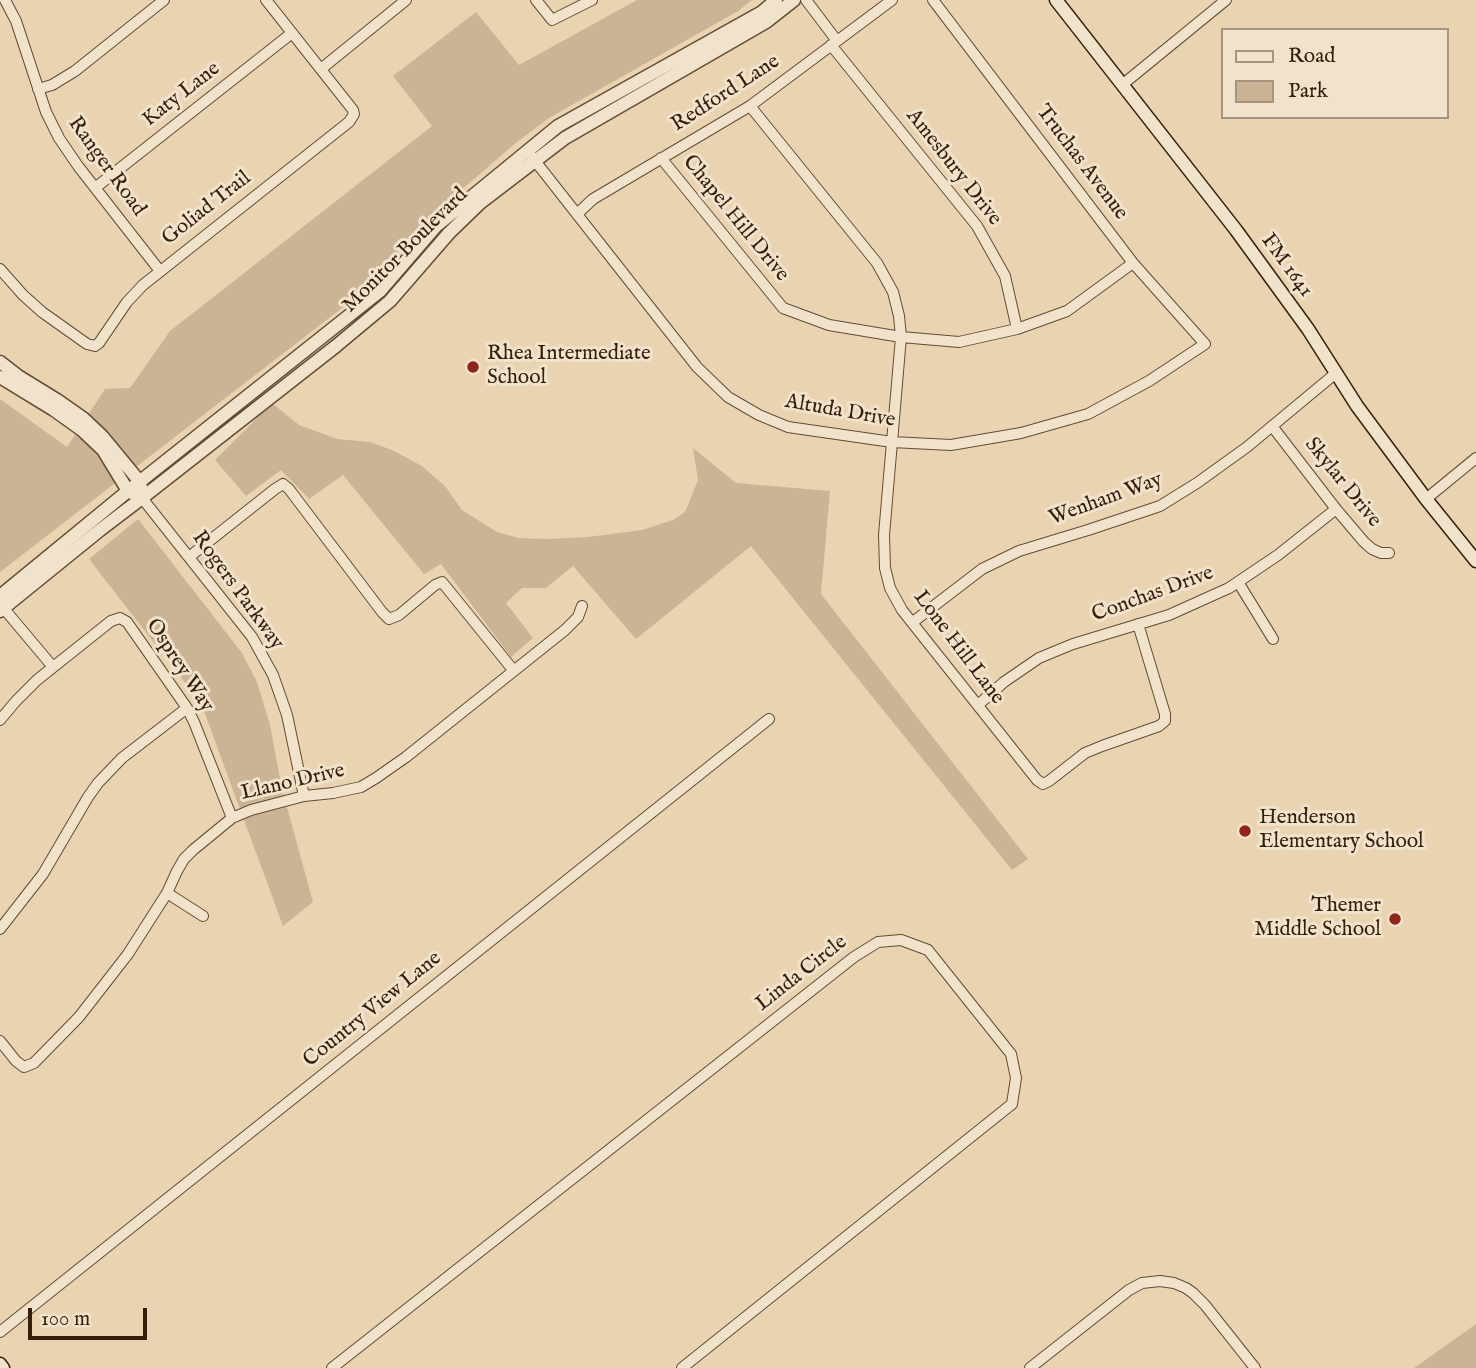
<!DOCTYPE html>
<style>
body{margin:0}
#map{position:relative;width:1476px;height:1368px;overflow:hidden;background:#ead3b1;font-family:"IM FELL English",serif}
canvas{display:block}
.legend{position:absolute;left:1221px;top:28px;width:228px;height:91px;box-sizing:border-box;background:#f1e2cc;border:2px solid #a6947f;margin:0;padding:9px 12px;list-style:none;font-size:21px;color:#351f0b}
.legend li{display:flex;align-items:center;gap:14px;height:35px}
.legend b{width:35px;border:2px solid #a6947f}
.scale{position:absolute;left:28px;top:1308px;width:119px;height:32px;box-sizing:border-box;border:4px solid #351f0b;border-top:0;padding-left:9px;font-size:21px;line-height:24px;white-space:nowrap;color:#351f0b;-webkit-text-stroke:5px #f1e2cc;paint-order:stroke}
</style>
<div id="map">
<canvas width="1476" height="1368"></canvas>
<ul class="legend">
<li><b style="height:9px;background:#f1e2cc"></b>Road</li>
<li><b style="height:19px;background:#cbb495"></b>Park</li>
</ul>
<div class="scale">100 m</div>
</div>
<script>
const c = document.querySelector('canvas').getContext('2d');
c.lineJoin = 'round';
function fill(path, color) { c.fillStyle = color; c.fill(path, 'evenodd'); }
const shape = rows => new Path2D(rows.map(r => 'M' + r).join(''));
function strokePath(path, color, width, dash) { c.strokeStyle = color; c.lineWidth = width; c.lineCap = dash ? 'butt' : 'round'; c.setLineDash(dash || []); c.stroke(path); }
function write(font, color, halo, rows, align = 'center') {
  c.font = font + ' "IM FELL English",serif'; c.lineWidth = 6; c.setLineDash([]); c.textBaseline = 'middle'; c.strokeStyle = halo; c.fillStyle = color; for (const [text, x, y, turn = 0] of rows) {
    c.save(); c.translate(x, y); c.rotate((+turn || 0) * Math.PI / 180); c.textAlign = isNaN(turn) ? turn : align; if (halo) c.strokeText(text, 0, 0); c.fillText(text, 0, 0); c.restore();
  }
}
fill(shape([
 [637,0,752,0,738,11,549,118,517,142,418,227,371,282,351,301,0,572,0,399,67,447,105,389,130,388,170,331,432,126,393,76,476,12,519,65],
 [272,403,299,425,337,439,370,442,392,450,422,466,445,486,462,510,497,532,519,538,546,539,588,537,642,530,673,520,685,512,698,480,693,448,736,483,830,491,821,594,1028,859,1012,870,751,546,636,639,573,566,546,588,522,588,506,603,533,638,511,657,441,564,424,574,343,475,309,499,281,470,246,496,215,460],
 [138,519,242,653,257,682,270,725,282,789,313,902,283,926,201,703,89,559],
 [1476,1324,1476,1368,1414,1368]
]), '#cbb495');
const minor = shape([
 [5,0,16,21,46,112,59,138,78,166,160,271],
 [536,0,552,20,592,0],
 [806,0,837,41],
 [831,45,977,226,1005,276,1017,329],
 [321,69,406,0],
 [1122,85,1226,0],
 [38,89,52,85,75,71,164,0],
 [750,106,877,263,893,292,899,316,901,337,884,535,885,568,890,588,902,610,1037,780,1043,784,1049,781,1085,753,1102,746,1159,726,1165,721,1165,714,1138,624],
 [532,157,697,367,728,397,759,415,788,427,892,442,951,445,1021,433,1088,414,1149,381,1205,344,1133,263,933,0],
 [661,158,783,308,829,325,901,337,959,342,1017,329,1067,311,1133,263],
 [95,188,292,33],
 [577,214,593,199,750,106,892,0],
 [0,269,23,295,42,312,87,344,95,346,99,343,127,302,143,285,349,122,354,114,353,110,266,0],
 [1272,426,1336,509,1364,542,1372,549,1381,553,1389,553],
 [142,498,252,637,273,675,287,715,304,796],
 [1426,499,1476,458],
 [189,557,275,489,283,484,289,489,382,612,389,619,399,615,435,585,442,582,514,671],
 [1238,582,1273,639],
 [0,604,53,667],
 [913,622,982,569,1019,551,1088,530,1160,506,1197,483,1247,447,1336,373],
 [978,705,1004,682,1039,658,1073,644,1169,615,1229,588,1278,555,1336,509],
 [0,720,16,701,37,680,111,621,120,618,127,622,187,708,194,722,232,818],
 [167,893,203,916],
 [0,929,43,874,88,797,98,783,122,758,187,708],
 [0,1041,16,1061,24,1067,34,1063,79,1017,128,954,167,893,177,871,184,859,193,850,232,818,251,810,304,796,333,793,361,787,376,778,406,757,565,630,578,617,582,606],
 [0,1332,769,719],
 [332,1368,854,957,878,942,901,940,928,950,1011,1054,1016,1078,1012,1104,682,1368],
 [1030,1368,1129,1290,1142,1283,1160,1281,1174,1283,1186,1288,1193,1293,1205,1305,1255,1368]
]);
const tertiary = shape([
 [0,362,18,376,57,400,84,419,102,436,140,482,141,488],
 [0,377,54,410,82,430,103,450,128,491,134,494],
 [0,596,128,491,380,291,436,226,558,126,762,12,776,0],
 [0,611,100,530,142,498,336,346,390,301,449,233,480,203,565,138,766,22,794,0]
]);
const secondary = shape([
 [1056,0,1236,230,1308,329,1357,406,1426,499,1476,561],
 [0,1364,3,1368]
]);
strokePath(minor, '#624c34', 12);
strokePath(tertiary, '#624c34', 15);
strokePath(secondary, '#351f0b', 15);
strokePath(minor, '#f1e2cc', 10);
strokePath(tertiary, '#f1e2cc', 12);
strokePath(secondary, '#f1e2cc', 12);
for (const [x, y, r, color] of [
 [473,367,7,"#8f2418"],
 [1245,831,7,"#8f2418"],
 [1395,919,7,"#8f2418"]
]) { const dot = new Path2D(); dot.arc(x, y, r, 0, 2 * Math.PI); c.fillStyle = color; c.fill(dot); strokePath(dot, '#f1e2cc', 2.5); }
write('21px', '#351f0b', '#f1e2cc', [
 ["Redford Lane",726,94,-33],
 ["Katy Lane",182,95,-38],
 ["Truchas Avenue",1081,163,53],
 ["Ranger Road",106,167,54],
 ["Amesbury Drive",953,168,52],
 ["Goliad Trail",207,209,-38],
 ["Chapel Hill Drive",735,219,51],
 ["Monitor Boulevard",406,251,-45],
 ["FM 1641",1286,266,54],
 ["Altuda Drive",840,412,10],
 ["Skylar Drive",1342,483,51],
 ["Wenham Way",1106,500,-20],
 ["Rogers Parkway",237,591,54],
 ["Conchas Drive",1153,595,-20],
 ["Lone Hill Lane",958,648,53],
 ["Osprey Way",179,666,57],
 ["Llano Drive",293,783,-13],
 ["Linda Circle",802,974,-38],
 ["Country View Lane",373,1010,-39]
]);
write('21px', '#351f0b', '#f1e2cc', [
 ["Rhea Intermediate",487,355],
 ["School",487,379],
 ["Henderson",1259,819],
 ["Elementary School",1259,843],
 ["Themer",1381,907,"right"],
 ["Middle School",1381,931,"right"]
], 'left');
</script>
